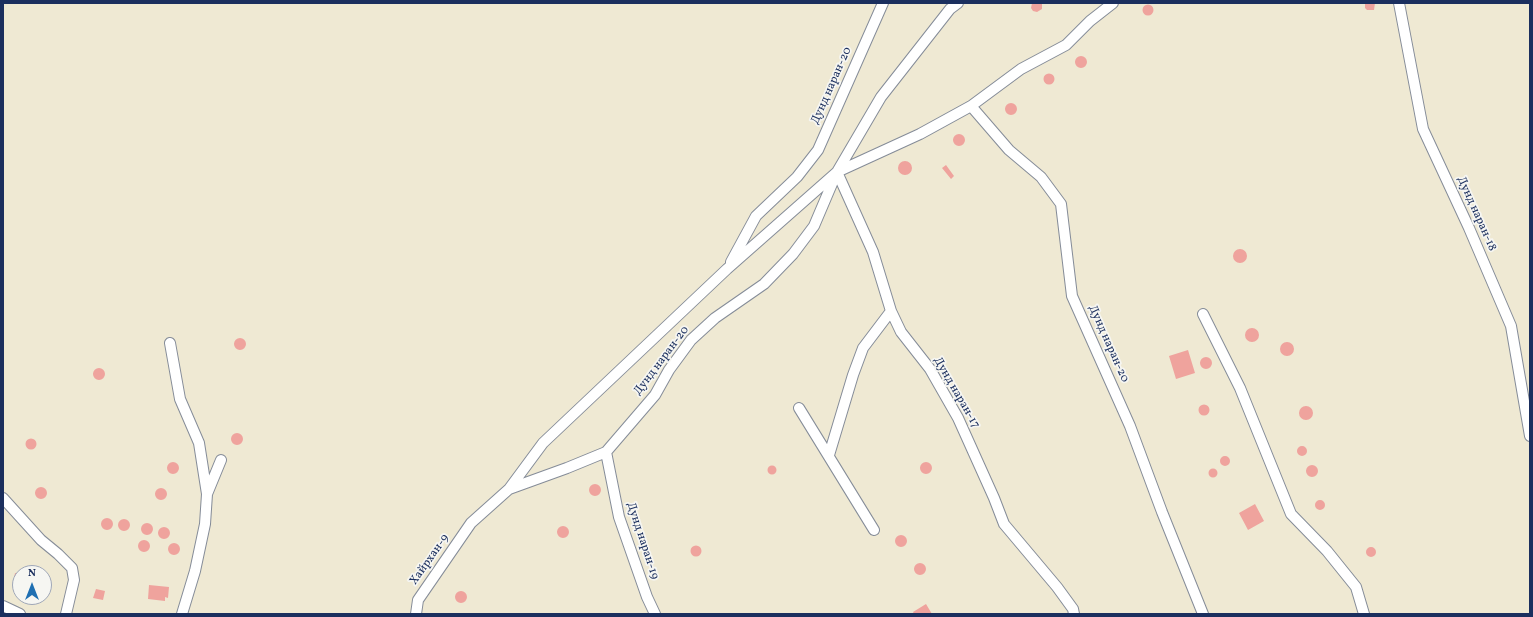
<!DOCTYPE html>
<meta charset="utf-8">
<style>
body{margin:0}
#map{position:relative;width:1533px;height:617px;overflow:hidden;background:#efe9d3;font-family:Vollkorn,serif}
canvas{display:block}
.frame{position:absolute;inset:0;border:4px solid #1b2f5e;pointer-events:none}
.north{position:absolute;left:12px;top:565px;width:40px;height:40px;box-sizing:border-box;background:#f6f6f2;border:1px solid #9ea6b7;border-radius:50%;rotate:0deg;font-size:11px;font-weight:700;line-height:16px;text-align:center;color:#1b2f5e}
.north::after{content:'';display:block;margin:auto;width:14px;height:18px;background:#1f6fb2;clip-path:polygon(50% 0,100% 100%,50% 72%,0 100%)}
</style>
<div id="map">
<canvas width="1533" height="617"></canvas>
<div class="frame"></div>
<div class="north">N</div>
</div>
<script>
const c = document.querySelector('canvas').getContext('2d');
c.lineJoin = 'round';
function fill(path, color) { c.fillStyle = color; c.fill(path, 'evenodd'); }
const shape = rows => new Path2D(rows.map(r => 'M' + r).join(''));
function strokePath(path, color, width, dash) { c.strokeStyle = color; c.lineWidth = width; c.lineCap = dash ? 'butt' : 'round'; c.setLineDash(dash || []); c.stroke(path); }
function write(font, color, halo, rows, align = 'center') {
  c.font = font + ' Vollkorn,serif'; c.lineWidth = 3.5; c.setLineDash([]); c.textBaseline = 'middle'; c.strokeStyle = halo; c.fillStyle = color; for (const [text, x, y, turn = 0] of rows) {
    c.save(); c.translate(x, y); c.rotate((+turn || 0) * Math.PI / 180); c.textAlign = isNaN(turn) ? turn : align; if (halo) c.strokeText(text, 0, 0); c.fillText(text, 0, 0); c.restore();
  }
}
fill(shape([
 [1032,3,1042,3,1042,9,1037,12,1033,11,1031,8],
 [1365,3,1375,3,1374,10,1367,10,1365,8],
 '1142.5 10a5.5 5.5 0 1 1 11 0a5.5 5.5 0 1 1-11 0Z',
 '1075 62a6 6 0 1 1 12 0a6 6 0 1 1-12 0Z',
 '1043.5 79a5.5 5.5 0 1 1 11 0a5.5 5.5 0 1 1-11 0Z',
 '1005 109a6 6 0 1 1 12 0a6 6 0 1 1-12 0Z',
 '953 140a6 6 0 1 1 12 0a6 6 0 1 1-12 0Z',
 '898 168a7 7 0 1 1 14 0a7 7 0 1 1-14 0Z',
 [946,165,954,176,951,179,942,168],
 '1233 256a7 7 0 1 1 14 0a7 7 0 1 1-14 0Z',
 '1245 335a7 7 0 1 1 14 0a7 7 0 1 1-14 0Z',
 '234 344a6 6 0 1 1 12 0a6 6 0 1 1-12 0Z',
 '1280 349a7 7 0 1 1 14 0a7 7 0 1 1-14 0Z',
 [1188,350,1195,373,1176,379,1169,356],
 '1200 363a6 6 0 1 1 12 0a6 6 0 1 1-12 0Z',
 '93 374a6 6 0 1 1 12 0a6 6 0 1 1-12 0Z',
 '1198.5 410a5.5 5.5 0 1 1 11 0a5.5 5.5 0 1 1-11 0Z',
 '1299 413a7 7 0 1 1 14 0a7 7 0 1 1-14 0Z',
 '231 439a6 6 0 1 1 12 0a6 6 0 1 1-12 0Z',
 '25.5 444a5.5 5.5 0 1 1 11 0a5.5 5.5 0 1 1-11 0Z',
 '1297 451a5 5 0 1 1 10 0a5 5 0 1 1-10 0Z',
 '1220 461a5 5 0 1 1 10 0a5 5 0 1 1-10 0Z',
 '920 468a6 6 0 1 1 12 0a6 6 0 1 1-12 0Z',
 '167 468a6 6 0 1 1 12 0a6 6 0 1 1-12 0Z',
 '1306 471a6 6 0 1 1 12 0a6 6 0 1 1-12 0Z',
 '767.5 470a4.5 4.5 0 1 1 9 0a4.5 4.5 0 1 1-9 0Z',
 '1208.5 473a4.5 4.5 0 1 1 9 0a4.5 4.5 0 1 1-9 0Z',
 '589 490a6 6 0 1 1 12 0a6 6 0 1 1-12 0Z',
 '35 493a6 6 0 1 1 12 0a6 6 0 1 1-12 0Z',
 '155 494a6 6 0 1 1 12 0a6 6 0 1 1-12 0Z',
 '1315 505a5 5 0 1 1 10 0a5 5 0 1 1-10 0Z',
 [1255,504,1264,521,1248,530,1239,513],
 '101 524a6 6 0 1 1 12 0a6 6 0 1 1-12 0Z',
 '118 525a6 6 0 1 1 12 0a6 6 0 1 1-12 0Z',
 '141 529a6 6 0 1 1 12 0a6 6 0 1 1-12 0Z',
 '557 532a6 6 0 1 1 12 0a6 6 0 1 1-12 0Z',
 '158 533a6 6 0 1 1 12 0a6 6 0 1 1-12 0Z',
 '895 541a6 6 0 1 1 12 0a6 6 0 1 1-12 0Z',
 '138 546a6 6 0 1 1 12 0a6 6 0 1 1-12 0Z',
 '168 549a6 6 0 1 1 12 0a6 6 0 1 1-12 0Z',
 '690.5 551a5.5 5.5 0 1 1 11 0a5.5 5.5 0 1 1-11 0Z',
 '1366 552a5 5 0 1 1 10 0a5 5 0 1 1-10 0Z',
 '914 569a6 6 0 1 1 12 0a6 6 0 1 1-12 0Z',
 [15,573,20,574,20,586,13,584],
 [149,585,169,587,168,598,165,597,165,601,148,599],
 [96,589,105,591,103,600,93,598],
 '455 597a6 6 0 1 1 12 0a6 6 0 1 1-12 0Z',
 [926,604,932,614,914,614,913,612]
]), '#efa39d');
const street = shape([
 [1399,3,1423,129,1469,228,1511,326,1530,436],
 [971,106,1009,150,1041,177,1061,204,1072,296,1130,426,1162,512,1203,614],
 [837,172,873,252,891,311,901,332,930,369,958,418,994,498,1004,524,1057,587,1073,609,1074,614],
 [731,262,756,216,797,177,818,150,883,3],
 [1203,314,1240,388,1291,514,1327,551,1356,587,1364,614],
 [170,343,180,399,199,443,207,494,205,524,195,571,182,614],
 [799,408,874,530],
 [606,452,619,517,647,597,655,614],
 [829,455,853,375,863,348,891,311],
 [509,489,543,443,727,269,837,172,920,134,971,106,1021,69,1066,45,1090,21,1113,3],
 [207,494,221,460],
 [3,498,41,540,58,554,72,568,74,580,66,614],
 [3,606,20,614],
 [416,614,418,600,471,523,509,489,567,468,606,452,655,395,669,370,691,340,715,318,764,284,793,254,814,226,837,172,881,97,950,9,958,3]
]);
strokePath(street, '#858c98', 12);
strokePath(street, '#fff', 10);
write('12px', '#1b2f5e', '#f6f6f2', [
 ["Дунд наран-20",832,86,-66],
 ["Дунд наран-18",1476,214,66],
 ["Дунд наран-20",1108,344,66],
 ["Дунд наран-20",662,361,-53],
 ["Дунд наран-17",956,393,60],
 ["Дунд наран-19",642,541,72],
 ["Хайрхан-9",430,560,-55]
]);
</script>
